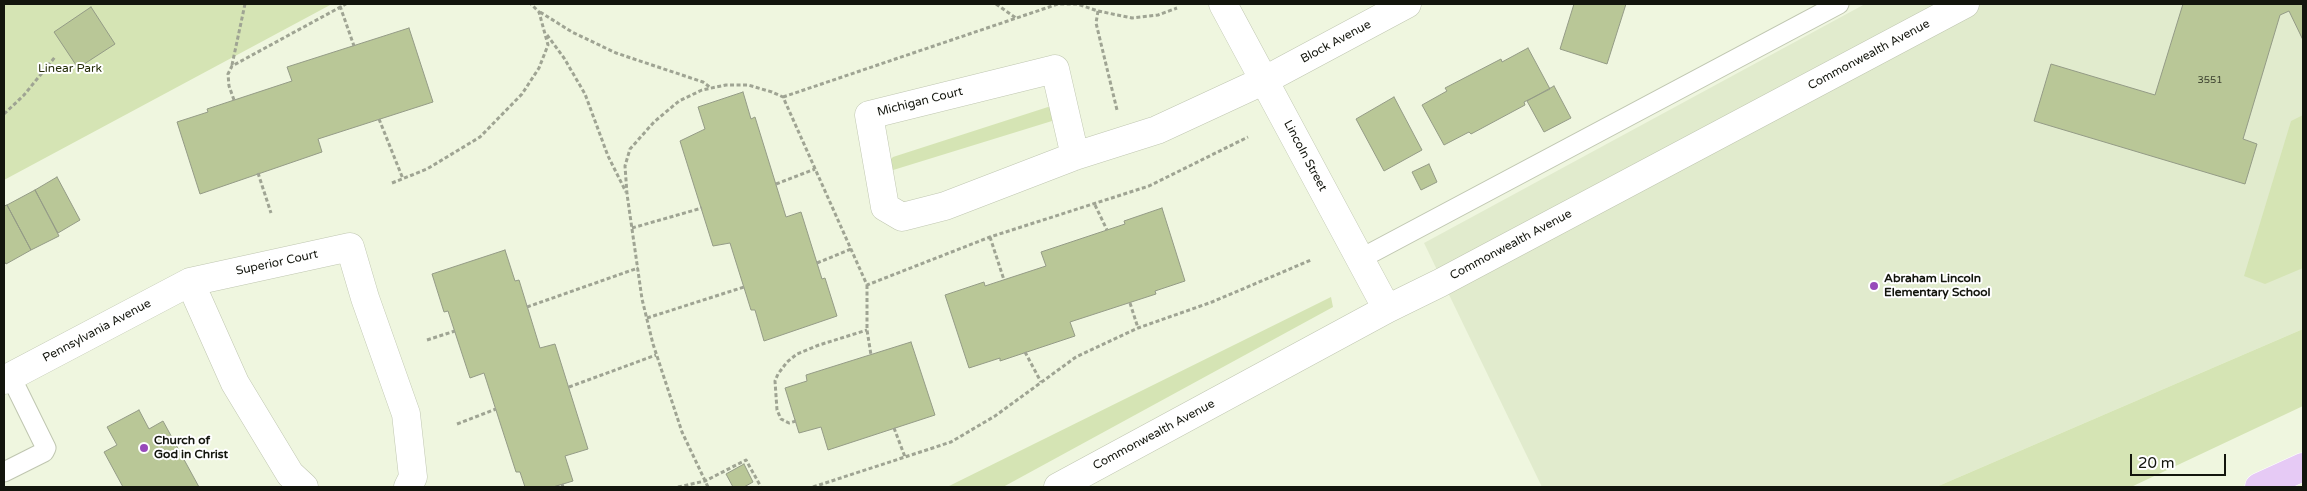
<!DOCTYPE html>
<style>
body{margin:0}
#map{position:relative;width:2307px;height:491px;overflow:hidden;background:#eff6df;font-family:"Varela Round",sans-serif}
canvas{display:block}
.frame{position:absolute;inset:0;border:5px solid #13150d;pointer-events:none}
.scale{position:absolute;left:2130px;top:454px;width:96px;height:22px;box-sizing:border-box;border:2px solid #13150d;border-top:0;padding-left:6px;font-size:15px;line-height:18px;white-space:nowrap;color:#13150d;-webkit-text-stroke:4px #fff;paint-order:stroke}
</style>
<div id="map">
<canvas width="2307" height="491"></canvas>
<div class="frame"></div>
<div class="scale">20 m</div>
</div>
<script>
const c = document.querySelector('canvas').getContext('2d');
c.lineJoin = 'round';
function fill(path, color) { c.fillStyle = color; c.fill(path, 'evenodd'); }
const shape = rows => new Path2D(rows.map(r => 'M' + r).join(''));
function strokePath(path, color, width, dash) { c.strokeStyle = color; c.lineWidth = width; c.lineCap = dash ? 'butt' : 'round'; c.setLineDash(dash || []); c.stroke(path); }
function write(font, color, halo, rows, align = 'center') {
  c.font = font + ' "Varela Round",sans-serif'; c.lineWidth = 4; c.setLineDash([]); c.textBaseline = 'middle'; c.strokeStyle = halo; c.fillStyle = color; for (const [text, x, y, turn = 0] of rows) {
    c.save(); c.translate(x, y); c.rotate((+turn || 0) * Math.PI / 180); c.textAlign = isNaN(turn) ? turn : align; if (halo) c.strokeText(text, 0, 0); c.fillText(text, 0, 0); c.restore();
  }
}
fill(shape([
 [1865,4,2303,4,2303,329,1936,487,1542,487,1424,243]
]), '#e1ebcd');
fill(shape([
 [4,4,332,4,4,180],
 [1048,107,1052,108,1056,118,1052,121,890,171,888,162,893,157],
 [2303,115,2303,268,2265,284,2244,276,2291,121],
 [1331,297,1333,307,1003,487,947,487],
 [2303,329,2303,406,2131,487,1936,487]
]), '#d5e4b4');
const building = shape([
 [1574,4,1626,4,1607,64,1560,49,1574,4],
 [2183,4,2303,4,2303,40,2289,11,2280,15,2243,139,2257,144,2245,184,2034,121,2051,64,2155,95,2183,4],
 [91,7,115,44,78,68,54,32,91,7],
 [409,28,433,102,318,139,322,152,200,194,177,122,208,112,207,109,292,81,287,67,409,28],
 [1528,48,1550,89,1524,102,1525,105,1471,134,1469,132,1444,145,1422,105,1447,91,1445,88,1501,59,1502,62,1528,48],
 [1554,86,1571,118,1544,132,1527,101,1554,86],
 [743,92,751,119,755,117,786,217,801,212,822,279,825,278,837,316,764,341,755,310,751,310,730,243,713,246,680,141,705,129,698,107,743,92],
 [1394,97,1422,150,1384,171,1356,119,1394,97],
 [1429,164,1437,182,1421,190,1412,172,1429,164],
 [57,177,80,220,58,233,35,190,57,177],
 [35,190,59,236,31,250,7,205,35,190],
 [7,205,31,250,6,264,4,261,4,206,7,205],
 [1162,208,1185,281,1155,291,1156,294,1070,322,1075,336,1000,361,1000,358,969,368,945,295,984,282,985,286,1046,266,1041,252,1125,224,1124,221,1162,208],
 [505,250,515,281,519,280,540,348,555,344,588,449,565,456,573,481,553,487,525,487,520,472,516,472,484,373,470,378,448,311,444,312,432,274,505,250],
 [911,342,935,415,828,450,821,427,799,433,785,388,807,381,806,375,911,342],
 [139,410,149,429,163,421,199,487,123,487,104,452,117,445,107,427,139,410],
 [744,464,753,482,744,487,733,487,726,474,744,464]
]);
fill(building, '#b9c797');
strokePath(building, '#949b86', 1);
const lane = shape([
 [1360,259,1839,4],
 [4,472,44,452,46,448,11,377]
]);
const street = shape([
 [1223,4,1387,309],
 [1075,156,1055,69,869,115,885,207,902,217,945,206,1075,156,1157,130,1265,80,1407,4],
 [190,282,235,383,290,474,304,487],
 [4,380,190,282,350,247,365,298,406,414,413,477,408,487],
 [1058,487,1387,309,1440,283,1965,4]
]);
const highway = shape([
 [2259,487,2303,467]
]);
strokePath(lane, '#bfc6b0', 21);
strokePath(street, '#bfc6b0', 29);
strokePath(highway, '#fff', 29);
strokePath(shape([
 [996,4,1016,18],
 [340,6,354,46],
 [1098,11,1096,23,1117,110],
 [540,12,572,32,616,53,703,82,711,88],
 [547,35,564,58,585,94,608,156,626,192],
 [232,65,245,4],
 [783,97,1058,4,1077,4,1098,11,1132,18,1158,15,1177,8],
 [234,100,229,86,228,74,232,66,346,4],
 [4,114,24,95,55,57],
 [379,119,403,179],
 [258,173,271,213],
 [392,183,427,169,480,137,522,94,539,68,548,45,539,12,531,4],
 [776,184,815,169],
 [1095,205,1107,230],
 [632,228,702,208],
 [990,237,1004,280],
 [817,263,851,249],
 [867,285,867,330,871,355],
 [1130,303,1138,328],
 [527,307,638,268],
 [647,318,744,287],
 [427,340,455,331],
 [1025,352,1041,382],
 [569,387,656,355],
 [796,421,789,423,781,419,777,410,775,381,778,374,787,362,797,354,819,345,867,330],
 [457,424,496,409],
 [894,428,905,457],
 [562,484,563,487],
 [678,487,705,481,746,460,761,487],
 [708,487,682,432,653,344,642,299,627,194,625,166,630,149,654,122,679,101,702,90,726,85,748,85,772,92,783,97,867,285,990,237,1149,186,1248,137],
 [813,487,951,442,995,416,1076,357,1138,328,1212,302,1311,260]
]), '#9fa493', 3, [4, 2.5]);
strokePath(lane, '#fff', 19);
strokePath(street, '#fff', 28);
strokePath(highway, '#e6caf5', 28);
for (const [x, y, r, color] of [
 [1874,286,5,"#9749ba"],
 [144,448,5,"#9749ba"]
]) { const dot = new Path2D(); dot.arc(x, y, r, 0, 2 * Math.PI); c.fillStyle = color; c.fill(dot); strokePath(dot, '#fff', 2); }
write('10px', '#3c4230', null, [
 ["3551",2210,80]
]);
write('12px', '#13150d', '#fff', [
 ["Block Avenue",1336,42,-28],
 ["Commonwealth Avenue",1869,55,-28],
 ["Michigan Court",920,102,-14],
 ["Lincoln Street",1305,156,62],
 ["Commonwealth Avenue",1511,245,-28],
 ["Superior Court",277,263,-12],
 ["Pennsylvania Avenue",97,331,-28],
 ["Commonwealth Avenue",1154,435,-28]
]);
write('12px', '#262e09', '#fff', [
 ["Linear Park",70,69]
]);
write('bold 12px', '#13150d', '#fff', [
 ["Abraham Lincoln",1884,279],
 ["Elementary School",1884,293],
 ["Church of",154,441],
 ["God in Christ",154,455]
], 'left');
</script>
